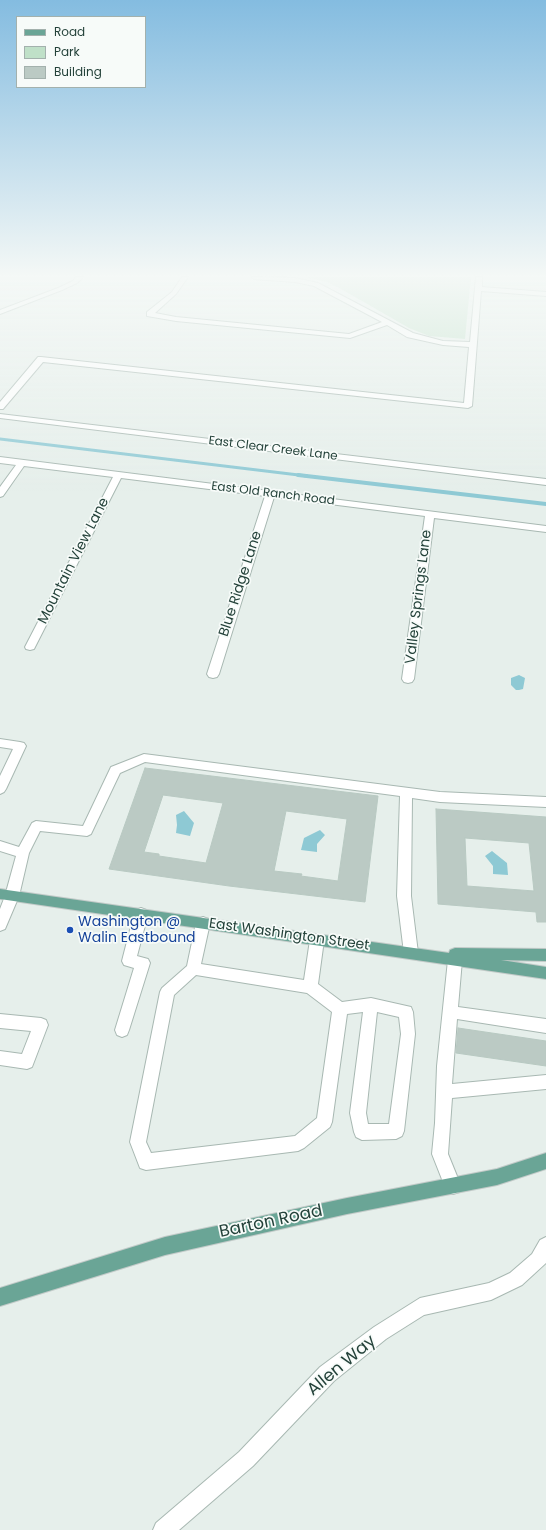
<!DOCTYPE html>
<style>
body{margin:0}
#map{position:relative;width:546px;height:1530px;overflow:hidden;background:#e6efeb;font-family:Poppins,sans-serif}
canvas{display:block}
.legend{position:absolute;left:16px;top:16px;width:130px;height:72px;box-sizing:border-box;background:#f7fbf9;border:1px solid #a3b1ad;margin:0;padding:5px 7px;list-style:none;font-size:12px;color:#24423a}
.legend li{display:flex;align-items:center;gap:8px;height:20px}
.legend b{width:20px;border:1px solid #a3b1ad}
</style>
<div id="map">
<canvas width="546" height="1530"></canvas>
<ul class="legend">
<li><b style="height:5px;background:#6aa596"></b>Road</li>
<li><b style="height:11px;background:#bfe0c8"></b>Park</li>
<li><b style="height:11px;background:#bbcac4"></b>Building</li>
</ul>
</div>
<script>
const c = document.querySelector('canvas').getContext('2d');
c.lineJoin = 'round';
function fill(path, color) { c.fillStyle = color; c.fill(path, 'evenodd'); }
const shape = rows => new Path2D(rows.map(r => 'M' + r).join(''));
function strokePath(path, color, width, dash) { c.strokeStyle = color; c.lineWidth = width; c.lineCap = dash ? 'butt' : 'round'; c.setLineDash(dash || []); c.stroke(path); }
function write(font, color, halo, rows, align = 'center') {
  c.font = font + ' Poppins,sans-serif'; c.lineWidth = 3.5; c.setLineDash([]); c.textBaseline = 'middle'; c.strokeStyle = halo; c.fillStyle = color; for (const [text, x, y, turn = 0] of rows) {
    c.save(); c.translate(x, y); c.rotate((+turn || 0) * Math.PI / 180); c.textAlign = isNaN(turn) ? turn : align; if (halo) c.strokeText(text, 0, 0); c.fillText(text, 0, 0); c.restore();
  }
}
fill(shape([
 [304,277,471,277,465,339,429,336,409,328,341,289,327,282]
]), '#bfe0c8');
fill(shape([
 [519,675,525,678,523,689,519,690,516,690,511,685,511,678],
 [184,811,194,823,190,836,176,833,177,825,176,815],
 [320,830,325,835,317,844,317,852,301,850,304,838],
 [492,851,507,863,508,875,493,874,493,866,485,856]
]), '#8ec9d4');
strokePath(shape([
 [0,439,307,476]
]), '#8ec9d4', 3);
strokePath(shape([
 [298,475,546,504]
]), '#8ec9d4', 4);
const building = shape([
 [145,768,378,796,365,902,229,886,109,869,145,768],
 [163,795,223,803,206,863,159,856,159,854,144,852,163,795],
 [286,811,347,819,338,881,301,876,302,874,274,871,286,811],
 [436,809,546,817,546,922,537,922,536,912,438,904,436,809],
 [465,838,529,843,534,891,467,886,465,838],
 [458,1028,546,1041,546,1066,456,1053,458,1028]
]);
fill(building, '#bbcac4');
strokePath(building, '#b8c9c2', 1);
const minor = shape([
 [76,277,83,277,77,283,62,290,0,314,0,310,58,288,73,281,76,277],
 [182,277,188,277,176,294,155,313,176,317,349,334,382,322,314,286,295,282,254,279,251,277,295,278,318,283,413,333,443,341,470,342,476,277,482,277,482,287,546,292,546,296,481,291,472,406,468,408,43,362,3,409,0,409,0,402,38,357,41,357,464,403,469,347,443,345,407,337,387,325,350,338,176,321,147,316,147,312,172,292,182,277],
 [0,414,546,479,546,485,0,418,0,414],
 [0,457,546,526,546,532,434,518,414,679,412,682,408,683,404,682,402,679,425,516,274,497,219,674,217,677,213,678,209,677,207,674,265,496,121,478,35,647,34,649,30,650,26,649,25,647,113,477,24,466,3,496,0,497,0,487,16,465,0,463,0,457],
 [0,739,20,742,24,743,26,746,6,789,4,792,0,794,0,776,13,749,0,747,0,739],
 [144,754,440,792,546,797,546,807,440,802,412,798,411,896,418,953,416,957,411,959,406,957,404,953,397,896,400,796,145,762,120,773,91,834,87,836,40,831,29,853,19,896,5,929,0,931,0,909,5,896,16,856,0,851,0,841,19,847,32,823,36,821,83,826,111,767,144,754],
 [141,908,146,910,148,914,137,956,148,959,150,963,129,1030,127,1035,122,1037,117,1035,115,1030,134,968,124,965,122,961,134,914,136,910,141,908],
 [203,917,208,919,210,923,201,964,304,980,310,940,312,936,317,934,322,936,324,940,318,984,342,1002,371,998,411,1007,413,1012,415,1034,404,1131,402,1136,396,1139,362,1140,356,1137,354,1132,350,1113,363,1012,347,1014,332,1122,330,1127,304,1148,298,1151,146,1170,140,1168,130,1142,160,992,162,988,187,966,196,923,198,919,203,917],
 [196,975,307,993,332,1012,317,1118,295,1136,151,1153,146,1142,174,995,196,975],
 [377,1012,399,1017,401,1034,389,1124,368,1124,366,1113,377,1012],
 [455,954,460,956,462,960,458,1007,546,1019,546,1033,457,1019,452,1084,546,1075,546,1089,452,1098,448,1154,461,1186,459,1192,453,1194,447,1192,432,1154,435,1123,437,1066,448,960,450,956,455,954],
 [0,1014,41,1018,46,1020,48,1025,32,1067,27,1069,0,1065,0,1051,22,1054,31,1031,0,1028,0,1014],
 [546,1237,546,1263,522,1285,491,1300,424,1315,386,1339,334,1381,253,1466,179,1530,153,1530,156,1523,239,1452,320,1367,374,1327,420,1298,489,1283,510,1273,532,1254,540,1240,546,1237]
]);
const major = shape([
 [0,889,449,953,450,950,455,948,546,949,546,961,501,960,546,967,546,979,0,899,0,889],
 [546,1153,546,1169,497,1185,347,1214,165,1255,0,1306,0,1288,165,1237,347,1198,497,1169,546,1153]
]);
strokePath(minor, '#a8b8b2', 2);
strokePath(major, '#c2cac8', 2);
fill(minor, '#fff');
fill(major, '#6aa596');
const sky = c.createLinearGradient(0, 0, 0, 491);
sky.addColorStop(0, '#84bce0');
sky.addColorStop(0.56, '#f4f8f6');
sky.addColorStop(1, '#f4f8f600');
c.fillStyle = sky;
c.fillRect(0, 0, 546, 491);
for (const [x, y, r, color] of [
 [70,930,4,"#1a4fb4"]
]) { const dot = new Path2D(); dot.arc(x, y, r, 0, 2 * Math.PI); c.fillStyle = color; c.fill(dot); strokePath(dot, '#f7fbf9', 1.5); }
write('12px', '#24423a', '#f7fbf9', [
 ["East Clear Creek Lane",273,449,7],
 ["East Old Ranch Road",273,494,7]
]);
write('14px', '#24423a', '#f7fbf9', [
 ["Mountain View Lane",74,561,-63],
 ["Blue Ridge Lane",241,584,-72],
 ["Valley Springs Lane",419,597,-83],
 ["East Washington Street",289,935,8]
]);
write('14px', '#164399', '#f7fbf9', [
 ["Washington @",78,922],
 ["Walin Eastbound",78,938]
], 'left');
write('17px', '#24423a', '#f7fbf9', [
 ["Barton Road",271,1222,-12],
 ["Allen Way",342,1366,-40]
]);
</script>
